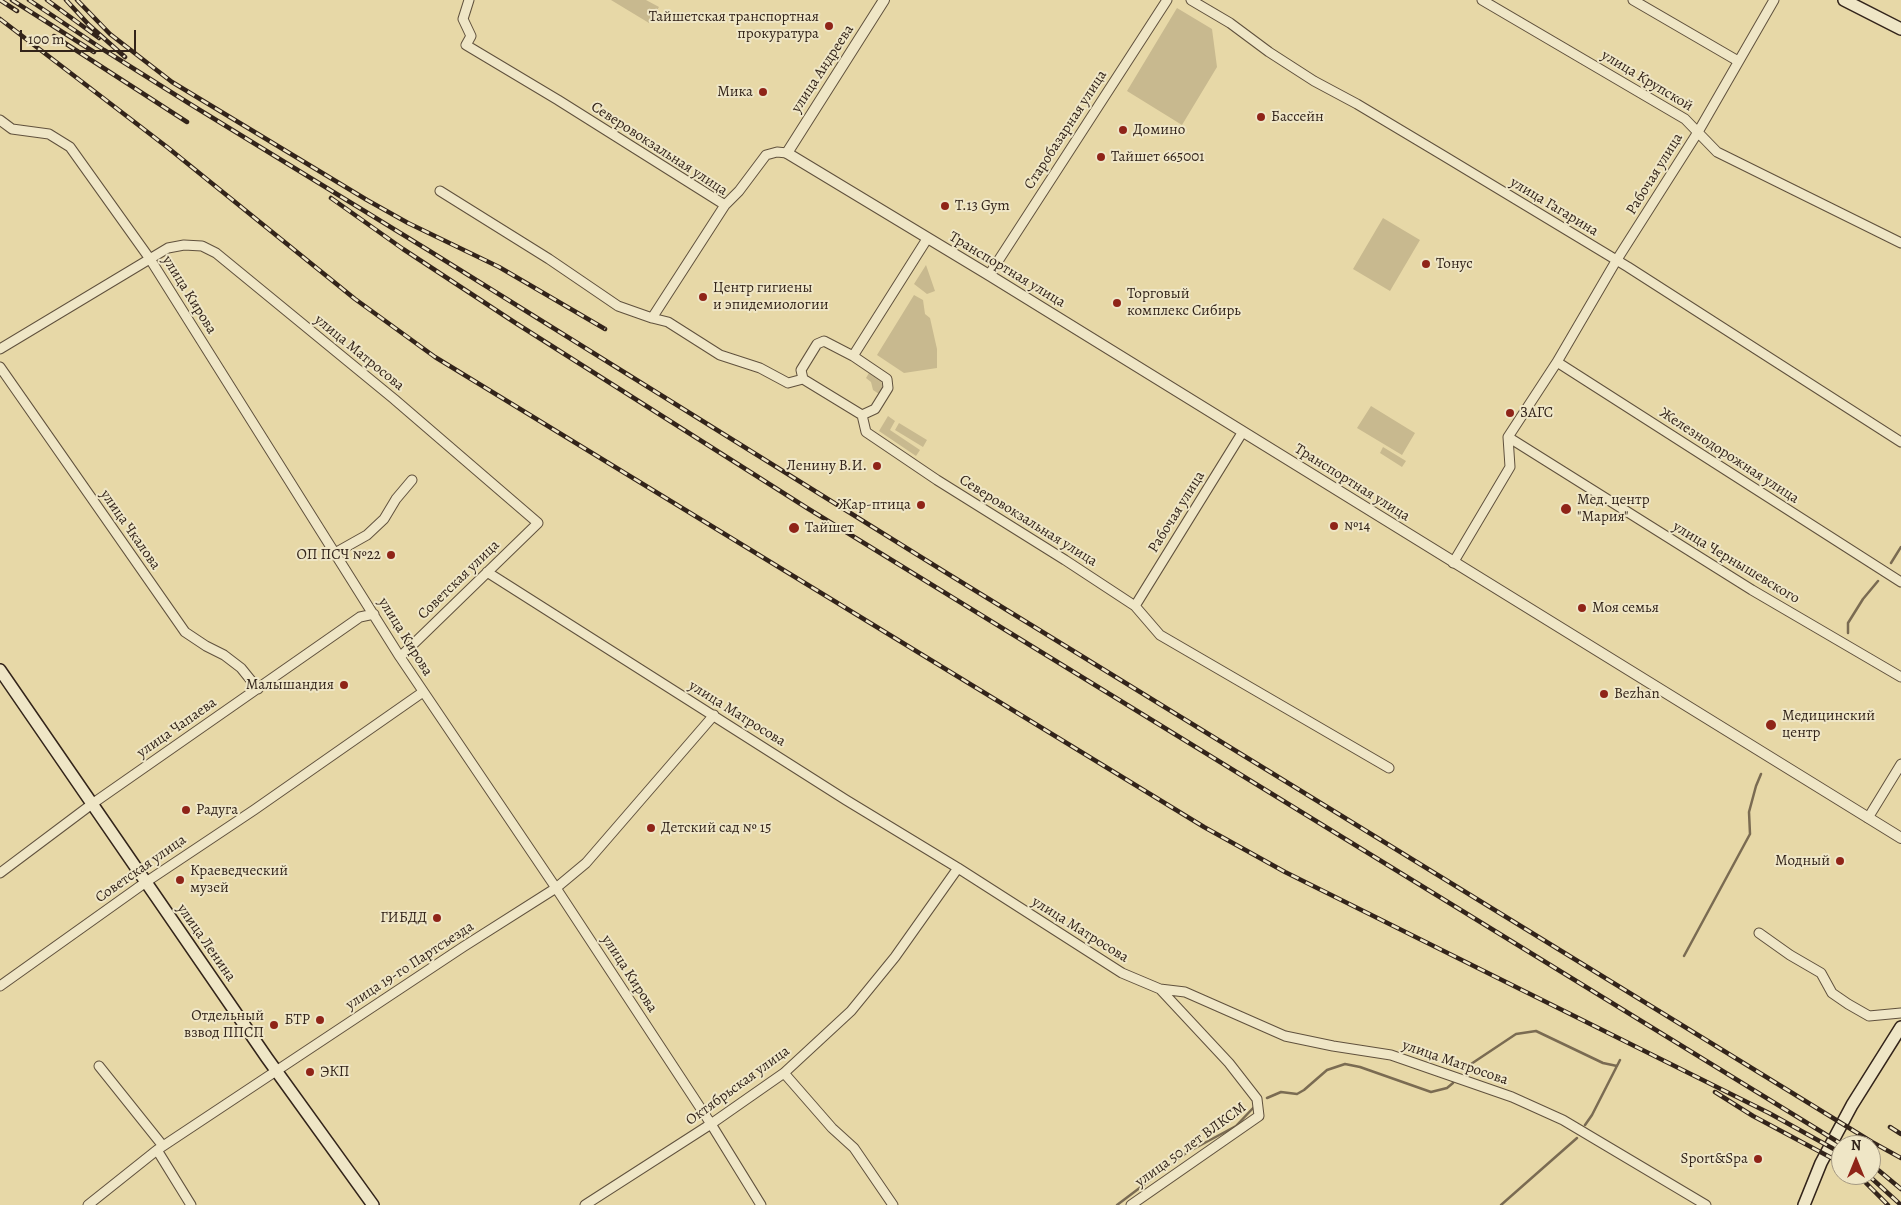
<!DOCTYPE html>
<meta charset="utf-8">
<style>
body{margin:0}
#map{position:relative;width:1901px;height:1205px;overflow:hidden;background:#e7d8a7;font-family:Alegreya,serif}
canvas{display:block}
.north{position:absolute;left:1831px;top:1135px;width:50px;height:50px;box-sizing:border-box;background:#efe6c6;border:1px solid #a49881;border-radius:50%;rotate:0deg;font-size:14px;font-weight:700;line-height:20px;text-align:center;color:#33241a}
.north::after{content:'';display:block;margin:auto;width:18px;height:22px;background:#8f2418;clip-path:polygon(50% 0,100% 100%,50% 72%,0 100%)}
.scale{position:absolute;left:20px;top:30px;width:116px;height:22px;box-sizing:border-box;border:2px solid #33241a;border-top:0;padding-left:6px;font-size:15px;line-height:18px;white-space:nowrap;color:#33241a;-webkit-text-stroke:4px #efe6c6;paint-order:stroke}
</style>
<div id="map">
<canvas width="1901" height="1205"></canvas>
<div class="north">N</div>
<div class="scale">100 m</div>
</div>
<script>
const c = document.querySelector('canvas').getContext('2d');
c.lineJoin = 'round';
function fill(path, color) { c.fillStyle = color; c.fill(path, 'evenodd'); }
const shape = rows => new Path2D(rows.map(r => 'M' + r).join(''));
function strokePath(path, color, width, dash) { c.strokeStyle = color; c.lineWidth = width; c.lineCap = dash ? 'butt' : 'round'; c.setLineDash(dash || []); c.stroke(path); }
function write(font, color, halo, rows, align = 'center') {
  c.font = font + ' Alegreya,serif'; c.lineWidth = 4; c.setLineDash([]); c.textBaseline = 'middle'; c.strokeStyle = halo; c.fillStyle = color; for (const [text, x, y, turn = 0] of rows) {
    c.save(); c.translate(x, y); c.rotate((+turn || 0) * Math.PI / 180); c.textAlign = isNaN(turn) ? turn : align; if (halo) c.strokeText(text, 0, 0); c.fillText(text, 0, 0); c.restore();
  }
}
fill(shape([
 [611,0,646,0,659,7,649,23],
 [1177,8,1212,29,1217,67,1182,125,1127,91],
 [1383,218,1420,240,1390,291,1353,269],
 [926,265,935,291,927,294,914,284],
 [914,295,923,300,925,314,930,318,937,349,937,368,904,373,877,355],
 [869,373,881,381,883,387,879,394,873,390,871,382,866,378],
 [1371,406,1415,433,1402,455,1357,428],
 [888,416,895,421,890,430,920,450,916,456,879,431],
 [899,423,927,440,923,447,895,430],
 [1383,447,1406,461,1402,467,1380,453]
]), '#c8b98f');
strokePath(shape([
 [1891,563,1901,547],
 [1848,633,1848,623,1863,599,1878,581],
 [1684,956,1750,834,1749,812,1756,786,1761,774],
 [1462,1070,1516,1034,1536,1031,1603,1063,1617,1066],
 [1267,1098,1281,1092,1297,1094,1304,1090,1327,1070,1345,1064,1360,1067,1431,1092,1447,1088,1453,1083],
 [1585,1125,1592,1115,1620,1060],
 [1117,1205,1186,1153,1236,1126,1255,1106],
 [1501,1205,1577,1138]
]), '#7a6b52', 2.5);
const minor = shape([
 [469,0,463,19,471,36,466,45,558,100,725,205,652,318,668,322,720,355,760,368,788,383,803,379,862,415,866,432,937,480,1065,560,1135,606,1160,635,1389,768],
 [1191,0,1230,23,1269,52,1314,81,1357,104,1444,156,1628,267,1901,442],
 [1482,0,1685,119,1717,152,1901,243],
 [1633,0,1738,61],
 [0,120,12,129,49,134,70,147,150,259,400,657,556,888,711,1124,761,1205],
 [440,191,549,259,618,306,652,318],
 [725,205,739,191,766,155,777,152,787,153],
 [989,275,1167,0],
 [0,349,168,248,184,245,202,246,216,253,394,399,538,523,400,657],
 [853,356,927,239],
 [1557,362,1616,261,1698,132,1774,0],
 [0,367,185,632,206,646,224,655,241,668,258,689],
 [803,379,801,370,817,344,824,341,853,356,887,379,888,388,875,409,862,415],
 [1508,437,1752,590,1901,677],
 [335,553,367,535,384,519,396,499,412,480],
 [1453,563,1510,467,1508,437,1557,362,1901,582],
 [487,572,846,800,958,868,1122,973,1160,989,1185,992,1285,1036,1333,1046,1391,1055,1512,1097,1563,1120,1706,1205],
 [1135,606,1242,433],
 [1868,818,1901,764],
 [0,873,92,804,360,617,374,614],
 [1759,933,1790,955,1821,973,1832,993,1848,1004,1869,1016,1901,1013],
 [0,986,146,882,254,810,423,692],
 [99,1066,163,1146],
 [784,1073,832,1128,854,1148,893,1205],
 [157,1150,191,1205],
 [88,1205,157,1150,463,947,556,888,586,863,714,715],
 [585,1205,711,1124,784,1073,851,1011,895,957,958,868],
 [1131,1205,1259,1116,1257,1099,1229,1063,1160,989]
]);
const tertiary = shape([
 [884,0,787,153,989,275,1901,838]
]);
const secondary = shape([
 [1844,0,1901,29],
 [0,670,267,1058,373,1205],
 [1804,1205,1821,1163,1852,1105,1901,1027]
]);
strokePath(minor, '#60513d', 11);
strokePath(tertiary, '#60513d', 12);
strokePath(secondary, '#33241a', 14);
strokePath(minor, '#efe6c6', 9);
strokePath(tertiary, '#efe6c6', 10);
strokePath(secondary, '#efe6c6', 11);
const rail = shape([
 [0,0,17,11],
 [12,0,94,52],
 [29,0,104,50,190,104,428,250,945,572,1872,1142,1901,1158],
 [47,0,99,38],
 [66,0,89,25,125,57],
 [77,0,110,34,172,82,367,200,408,223,499,267,605,329],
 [0,19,167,147,355,299,435,357,1204,827,1285,872,1769,1113,1841,1153],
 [54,36,187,122],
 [331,198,403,249,514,322,807,508,1843,1145],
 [1715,1092,1753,1116,1841,1163],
 [1890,1127,1901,1134],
 [1871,1164,1901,1189],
 [1858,1175,1888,1205],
 [1868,1175,1901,1205]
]);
strokePath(rail, '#33241a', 4.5);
strokePath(rail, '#efe6c6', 2.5, [8]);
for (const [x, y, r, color] of [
 [829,26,5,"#8f2418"],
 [763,92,5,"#8f2418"],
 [1261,117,5,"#8f2418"],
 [1123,130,5,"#8f2418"],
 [1101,157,5,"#8f2418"],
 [945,206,5,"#8f2418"],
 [1426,264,5,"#8f2418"],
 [703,297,5,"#8f2418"],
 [1117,303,5,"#8f2418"],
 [1510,413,5,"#8f2418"],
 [877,466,5,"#8f2418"],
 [921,505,5,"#8f2418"],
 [1566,509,6,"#8f2418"],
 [1334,526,5,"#8f2418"],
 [794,528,6,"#8f2418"],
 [391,555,5,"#8f2418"],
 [1582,608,5,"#8f2418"],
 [344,685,5,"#8f2418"],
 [1604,694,5,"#8f2418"],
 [1771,725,6,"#8f2418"],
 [186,810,5,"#8f2418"],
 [651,828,5,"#8f2418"],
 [1840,861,5,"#8f2418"],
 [180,880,5,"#8f2418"],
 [437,918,5,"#8f2418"],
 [320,1020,5,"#8f2418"],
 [274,1025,5,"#8f2418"],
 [310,1072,5,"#8f2418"],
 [1758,1159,5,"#8f2418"]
]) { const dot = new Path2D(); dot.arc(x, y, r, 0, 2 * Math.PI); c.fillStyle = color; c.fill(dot); strokePath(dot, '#efe6c6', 2); }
write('15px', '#33241a', '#efe6c6', [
 ["Тайшетская транспортная",819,17,"right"],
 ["прокуратура",819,34,"right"],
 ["Мика",753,92,"right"],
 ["Бассейн",1271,117],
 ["Домино",1133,130],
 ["Тайшет 665001",1111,157],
 ["T.13 Gym",955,206],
 ["Тонус",1436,264],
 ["Центр гигиены",713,288],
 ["и эпидемиологии",713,305],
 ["Торговый",1127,294],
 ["комплекс Сибирь",1127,311],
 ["ЗАГС",1520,413],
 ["Ленину В.И.",867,466,"right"],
 ["Мед. центр",1577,500],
 ["\"Мария\"",1577,517],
 ["Жар-птица",911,505,"right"],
 ["№14",1344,526],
 ["Тайшет",805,528],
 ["ОП ПСЧ №22",381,555,"right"],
 ["Моя семья",1592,608],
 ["Малышандия",334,685,"right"],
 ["Bezhan",1614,694],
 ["Медицинский",1782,716],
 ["центр",1782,733],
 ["Радуга",196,810],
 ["Детский сад № 15",661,828],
 ["Модный",1830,861,"right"],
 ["Краеведческий",190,871],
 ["музей",190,888],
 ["ГИБДД",427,918,"right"],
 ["Отдельный",264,1016,"right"],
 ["взвод ППСП",264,1033,"right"],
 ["БТР",310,1020,"right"],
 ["ЭКП",320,1072],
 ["Sport&Spa",1748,1159,"right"]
], 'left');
write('15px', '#33241a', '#efe6c6', [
 ["улица Андреева",823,69,-57],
 ["улица Крупской",1647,81,31],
 ["Старобазарная улица",1066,130,-57],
 ["Северовокзальная улица",659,149,33],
 ["Рабочая улица",1655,174,-58],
 ["улица Гагарина",1554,207,31],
 ["Транспортная улица",1007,270,31],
 ["улица Кирова",189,295,58],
 ["улица Матросова",359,353,39],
 ["Железнодорожная улица",1729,456,33],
 ["Транспортная улица",1352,483,32],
 ["Рабочая улица",1177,512,-58],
 ["Северовокзальная улица",1028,521,32],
 ["улица Чкалова",130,530,55],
 ["улица Чернышевского",1736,563,31],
 ["Советская улица",459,580,-44],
 ["улица Кирова",405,637,58],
 ["улица Матросова",737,714,32],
 ["улица Чапаева",177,728,-35],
 ["Советская улица",141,869,-35],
 ["улица Матросова",1080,930,32],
 ["улица Ленина",206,943,55],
 ["улица 19-го Партсъезда",410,966,-33],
 ["улица Кирова",629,974,57],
 ["улица Матросова",1455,1063,19],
 ["Октябрьская улица",738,1086,-36],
 ["улица 50 лет ВЛКСМ",1191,1145,-36]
]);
</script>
